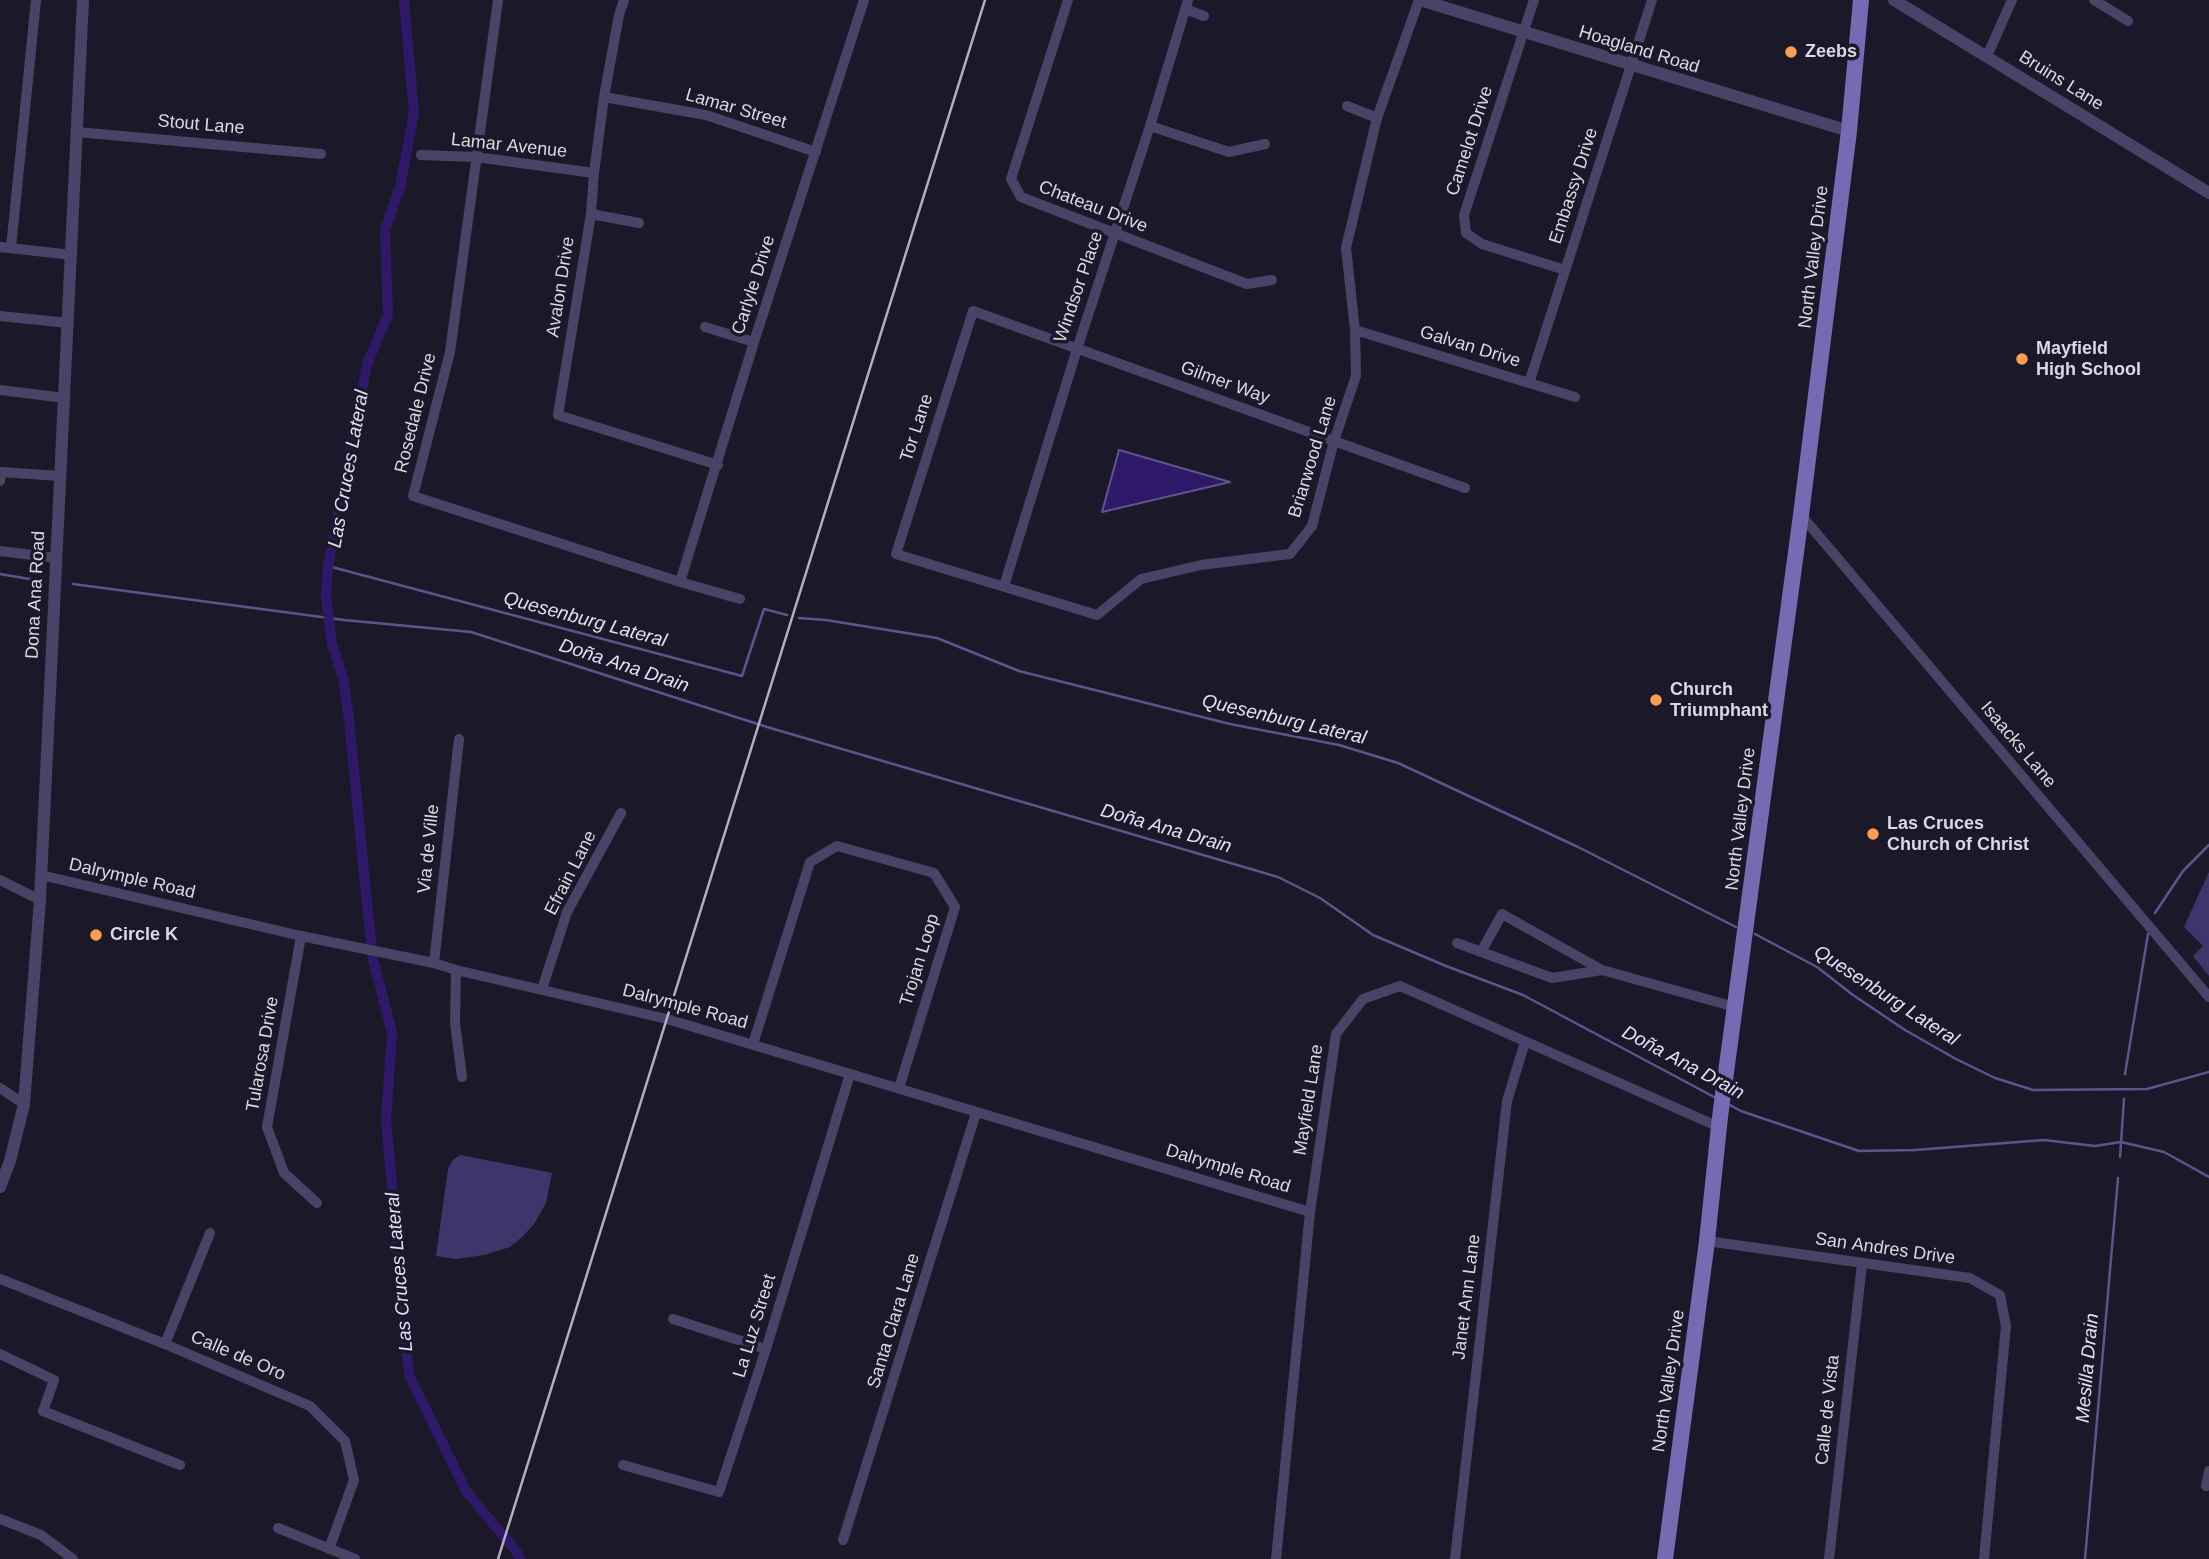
<!DOCTYPE html>
<meta charset="utf-8">
<style>
body{margin:0}
canvas{display:block;background:#1b1929}
</style>
<canvas width="2209" height="1559"></canvas>
<script>
const c = document.querySelector('canvas').getContext('2d');
c.lineJoin = 'round';
function fill(path, color) { c.fillStyle = color; c.fill(path, 'evenodd'); }
const shape = rows => new Path2D(rows.map(r => 'M' + r).join(''));
function strokePath(path, color, width, dash) { c.strokeStyle = color; c.lineWidth = width; c.lineCap = dash ? 'butt' : 'round'; c.setLineDash(dash || []); c.stroke(path); }
function write(font, color, halo, rows, align = 'center') {
  c.font = font + ' Helvetica,sans-serif'; c.lineWidth = 7; c.setLineDash([]); c.textBaseline = 'middle'; c.strokeStyle = halo; c.fillStyle = color; for (const [text, x, y, turn = 0] of rows) {
    c.save(); c.translate(x, y); c.rotate((+turn || 0) * Math.PI / 180); c.textAlign = isNaN(turn) ? turn : align; if (halo) c.strokeText(text, 0, 0); c.fillText(text, 0, 0); c.restore();
  }
}
fill(shape([
 [2209,872,2209,976,2193,956,2203,946,2184,927],
 [460,1155,552,1173,546,1203,534,1224,522,1237,510,1247,484,1255,456,1259,436,1256,448,1169,453,1160]
]), '#3e356b');
const water = shape([
 [1119,450,1230,482,1102,512,1119,450]
]);
fill(water, '#2e1968');
strokePath(water, '#61528d', 2);
strokePath(shape([
 [328,566,742,676,764,609,787,615],
 [0,574,35,580],
 [73,584,344,620,471,632,767,727,1278,877,1320,898,1373,935,1446,966,1523,995,1716,1098],
 [799,618,826,620,937,638,1019,671,1230,724,1339,745,1398,763,1578,847,1736,927],
 [2155,913,2183,871,2209,845],
 [1755,934,1817,967,1853,995,1905,1030,1956,1059,1995,1078,2033,1090,2147,1089,2209,1072],
 [2125,1074,2148,934],
 [1728,1104,1741,1111,1859,1151,1915,1150,2044,1140,2095,1146,2121,1142,2164,1152,2209,1177],
 [2120,1157,2124,1099],
 [2085,1559,2118,1178]
]), '#61528d', 2.5);
strokePath(shape([
 [371,944,349,719,343,678,332,644,326,596,328,566,367,364,388,315,385,230,400,187,414,113,404,0],
 [372,955,392,1033,386,1120,409,1375,466,1491,516,1551,520,1559]
]), '#2e1968', 10);
strokePath(shape([
 [498,0,450,352,413,496,680,582,740,599],
 [624,0,619,15,604,97,594,173,591,214,558,415,718,465],
 [1068,0,1011,179,1021,197,1247,284,1272,280],
 [1419,0,1377,118,1346,248,1355,330,1356,376,1334,441,1312,526,1290,554,1201,565,1141,579,1097,615,896,554,973,311,1334,441,1465,488],
 [1534,0,1464,215,1466,233,1482,244,1565,270],
 [2094,0,2128,21],
 [1185,9,1204,16],
 [1987,56,2012,0],
 [604,97,706,115,816,152],
 [1347,106,1377,118],
 [1150,126,1229,152,1265,144],
 [77,132,321,154],
 [421,155,476,157,594,173],
 [591,214,639,223],
 [0,247,72,255],
 [11,248,36,0],
 [0,316,68,323],
 [705,327,754,342],
 [1355,330,1575,397],
 [1529,383,1652,0],
 [0,390,65,398],
 [0,481,1,472,60,476],
 [1801,515,2209,997],
 [0,551,56,558],
 [680,582,754,342,864,0],
 [1004,586,1077,349,1150,126,1188,0],
 [41,875,301,936,434,963,456,970,667,1019,1310,1212],
 [0,880,40,900],
 [301,936,267,1127,284,1173,317,1203],
 [1457,943,1552,978,1602,970,1735,1007],
 [1481,952,1502,914,1602,970],
 [434,963,459,739],
 [456,970,455,1023,462,1077],
 [542,989,567,912,621,813],
 [753,1044,810,862,837,846,934,873,955,907,899,1088],
 [0,1088,24,1104],
 [1707,1241,1970,1278,2000,1295,2006,1326,1984,1559],
 [0,1279,165,1344,310,1406,345,1441,354,1480,329,1549],
 [673,1319,766,1349],
 [165,1344,210,1233],
 [0,1354,54,1380,43,1411,180,1465],
 [623,1465,719,1492,766,1349,850,1074],
 [2206,1486,2209,1471],
 [0,1519,41,1535,73,1559],
 [278,1528,355,1559],
 [843,1540,976,1113],
 [1276,1559,1310,1212,1336,1034,1363,999,1400,986,1719,1127],
 [1455,1559,1507,1101,1525,1042],
 [1829,1559,1862,1264]
]), '#484467', 10);
strokePath(shape([
 [1420,0,1849,131],
 [1894,0,2209,193],
 [0,1187,10,1161,24,1104,40,900,83,0]
]), '#484467', 12);
strokePath(shape([
 [1665,1559,1707,1241,1720,1117,1801,515,1849,131,1861,0]
]), '#746bb3', 16);
strokePath(shape([
 [498,1559,985,0]
]), '#b1b0bc', 2.5);
for (const [x, y, r, color] of [
 [1791,52,7,"#fc9d53"],
 [2022,359,7,"#fc9d53"],
 [1656,700,7,"#fc9d53"],
 [1873,834,7,"#fc9d53"],
 [96,935,7,"#fc9d53"]
]) { const dot = new Path2D(); dot.arc(x, y, r, 0, 2 * Math.PI); c.fillStyle = color; c.fill(dot); strokePath(dot, '#1b1929', 2.5); }
write('18px', '#d9d8e3', '#1b1929', [
 ["Hoagland Road",1639,50,17],
 ["Bruins Lane",2061,81,32],
 ["Lamar Street",736,109,16],
 ["Stout Lane",201,125,5],
 ["Camelot Drive",1470,141,-72],
 ["Lamar Avenue",509,146,6],
 ["Embassy Drive",1574,186,-72],
 ["Chateau Drive",1093,207,21],
 ["North Valley Drive",1814,257,-83],
 ["Carlyle Drive",754,285,-72],
 ["Avalon Drive",561,287,-81],
 ["Windsor Place",1079,287,-71],
 ["Galvan Drive",1470,347,17],
 ["Gilmer Way",1225,383,20],
 ["Rosedale Drive",416,413,-76],
 ["Tor Lane",917,428,-72],
 ["Briarwood Lane",1313,457,-73],
 ["Dona Ana Road",36,595,-87],
 ["Isaacks Lane",2018,745,50],
 ["North Valley Drive",1741,819,-83],
 ["Via de Ville",429,849,-84],
 ["Efrain Lane",571,873,-63],
 ["Dalrymple Road",132,879,13],
 ["Trojan Loop",920,960,-73],
 ["Dalrymple Road",685,1007,15],
 ["Tularosa Drive",263,1054,-80],
 ["Mayfield Lane",1309,1100,-81],
 ["Dalrymple Road",1228,1169,17],
 ["San Andres Drive",1885,1249,8],
 ["Janet Ann Lane",1467,1297,-83],
 ["Santa Clara Lane",894,1321,-73],
 ["La Luz Street",755,1326,-73],
 ["Calle de Oro",238,1356,23],
 ["North Valley Drive",1669,1381,-82],
 ["Calle de Vista",1828,1410,-84]
]);
write('bold 18px', '#d9d8e3', '#1b1929', [
 ["Zeebs",1805,52],
 ["Mayfield",2036,349],
 ["High School",2036,370],
 ["Church",1670,690],
 ["Triumphant",1670,711],
 ["Las Cruces",1887,824],
 ["Church of Christ",1887,845],
 ["Circle K",110,935]
], 'left');
write('italic 19px', '#e1e0f7', '#1b1929', [
 ["Las Cruces Lateral",349,469,-80],
 ["Quesenburg Lateral",585,620,15],
 ["Doña Ana Drain",624,666,18],
 ["Quesenburg Lateral",1284,720,13],
 ["Doña Ana Drain",1166,829,16],
 ["Quesenburg Lateral",1886,996,33],
 ["Doña Ana Drain",1683,1063,28],
 ["Las Cruces Lateral",400,1272,-95],
 ["Mesilla Drain",2088,1368,-85]
]);
</script>
